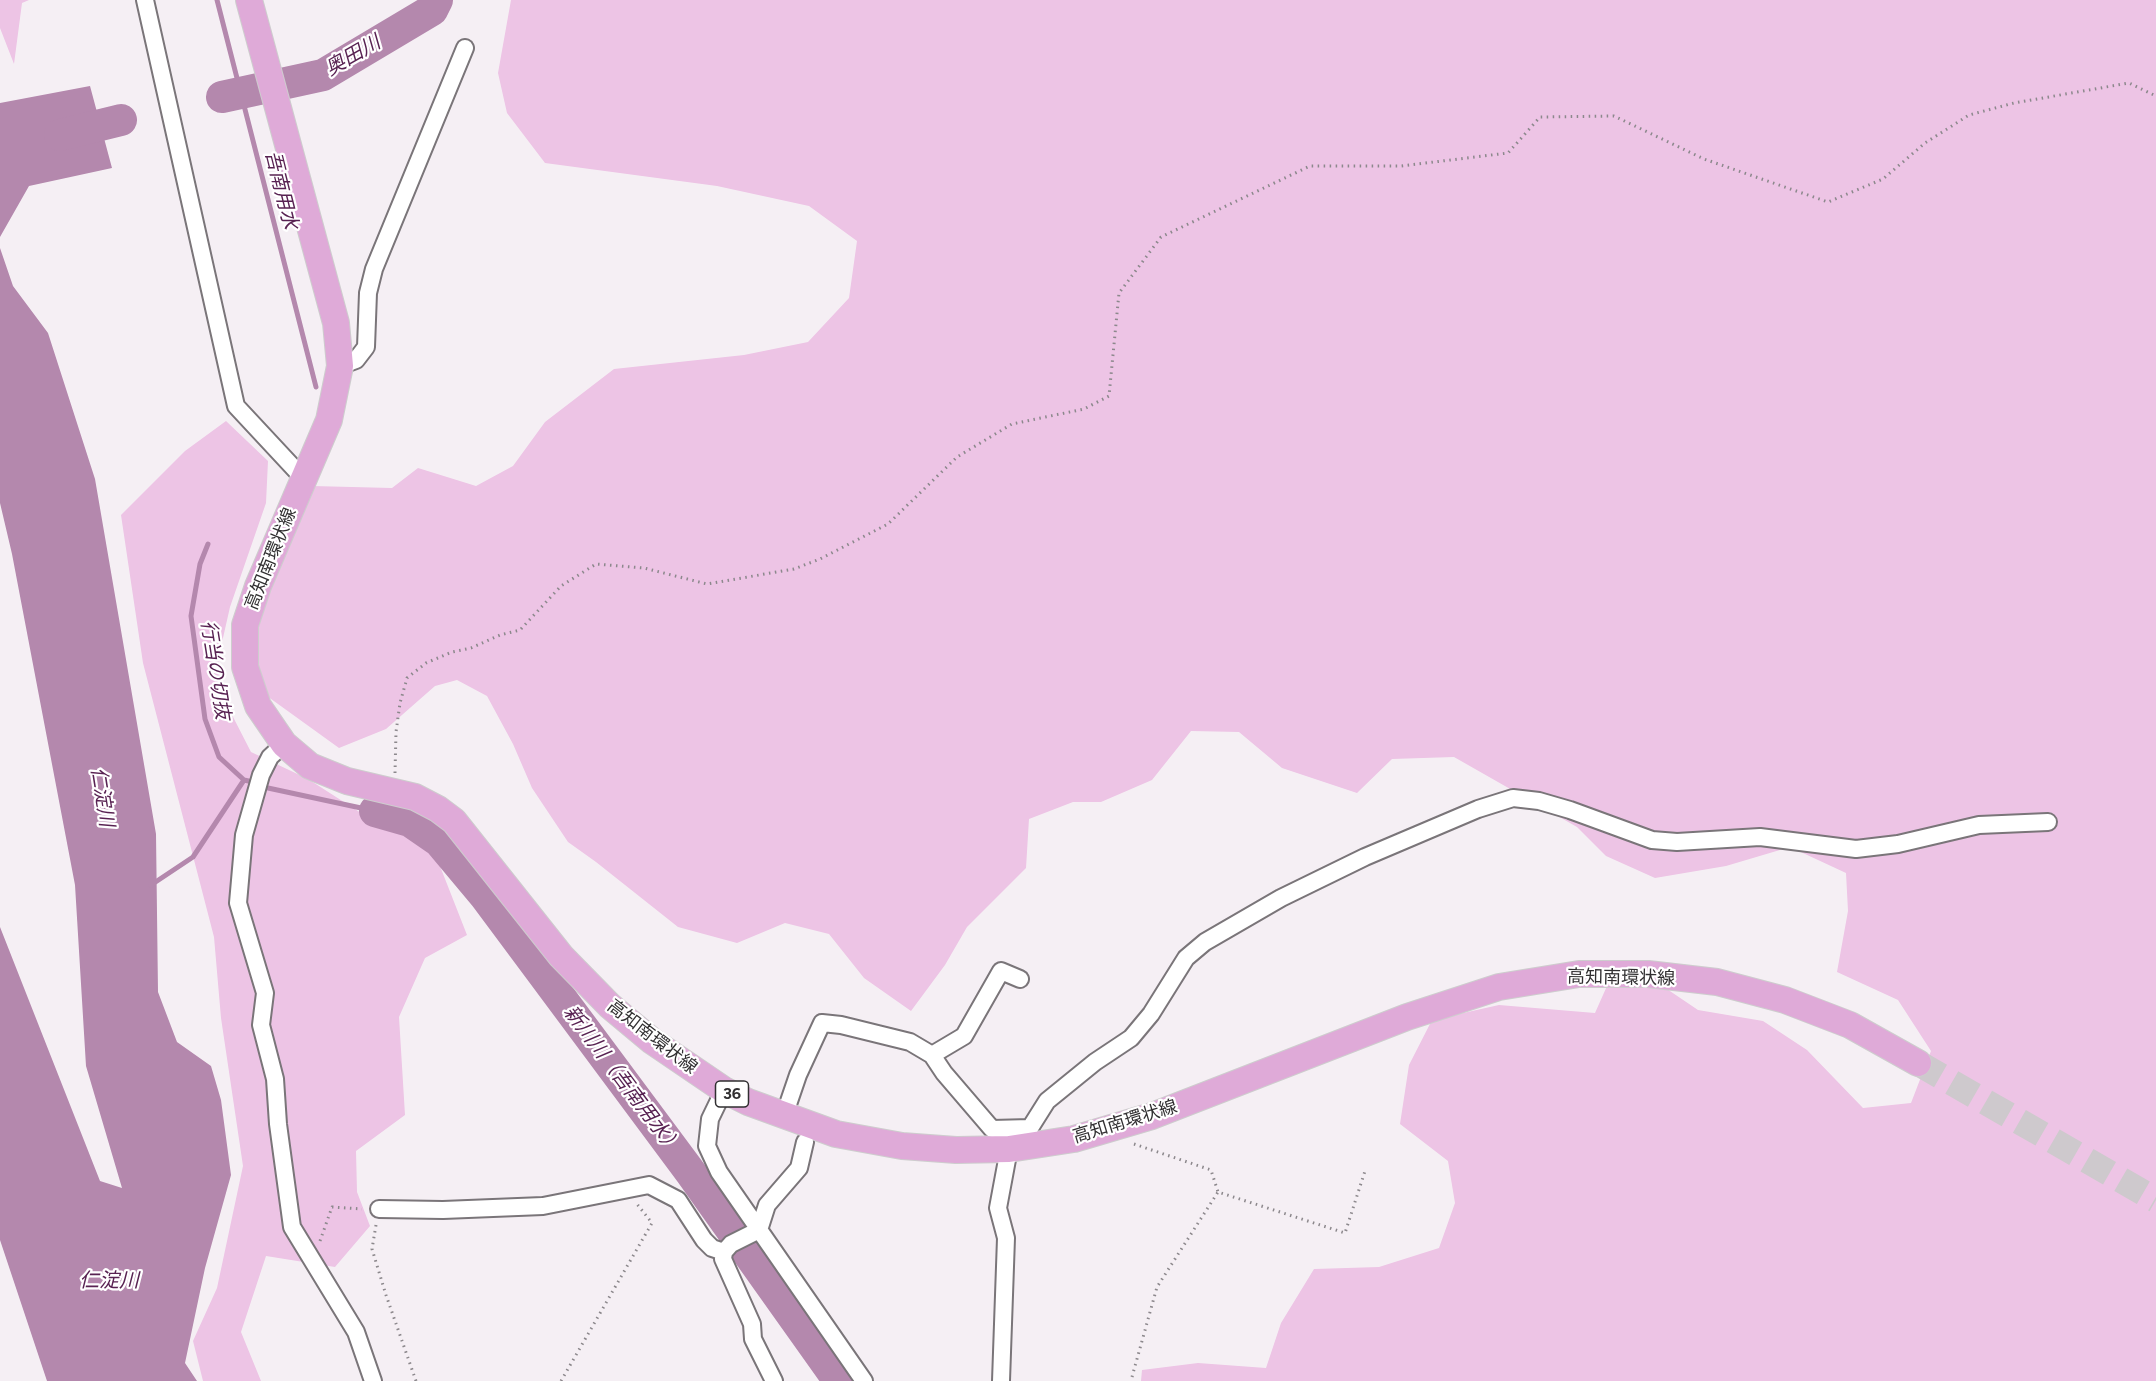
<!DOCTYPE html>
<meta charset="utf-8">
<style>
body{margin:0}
canvas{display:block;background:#f5eff4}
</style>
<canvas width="2156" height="1381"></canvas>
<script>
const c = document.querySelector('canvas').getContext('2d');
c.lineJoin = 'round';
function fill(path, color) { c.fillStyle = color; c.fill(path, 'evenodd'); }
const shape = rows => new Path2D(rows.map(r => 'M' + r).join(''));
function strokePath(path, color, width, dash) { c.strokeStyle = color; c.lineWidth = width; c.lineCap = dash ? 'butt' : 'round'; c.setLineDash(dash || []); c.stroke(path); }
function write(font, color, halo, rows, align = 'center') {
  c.font = font + ' Figtree,"Noto Sans JP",sans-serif'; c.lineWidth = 4.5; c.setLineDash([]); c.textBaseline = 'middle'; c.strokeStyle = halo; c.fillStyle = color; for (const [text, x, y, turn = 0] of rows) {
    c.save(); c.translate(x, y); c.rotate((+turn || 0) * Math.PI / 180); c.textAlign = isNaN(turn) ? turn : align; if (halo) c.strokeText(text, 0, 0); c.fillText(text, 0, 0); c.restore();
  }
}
fill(shape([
 [0,0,29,0,22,3,14,64,0,28],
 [511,0,2156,0,2156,1381,1141,1381,1142,1370,1198,1363,1266,1368,1281,1323,1314,1269,1379,1267,1439,1248,1455,1203,1448,1161,1400,1124,1409,1065,1432,1020,1499,1005,1595,1013,1607,986,1661,985,1698,1010,1763,1021,1807,1050,1863,1108,1911,1103,1931,1051,1898,1000,1837,972,1848,911,1846,873,1790,847,1726,866,1655,878,1606,856,1577,827,1454,757,1392,759,1357,793,1282,768,1239,732,1191,731,1152,780,1101,802,1073,802,1029,819,1026,868,967,927,945,965,911,1011,864,978,829,934,785,923,737,943,678,927,596,862,568,842,532,788,513,744,487,696,457,680,435,686,386,729,339,748,260,691,255,646,268,580,312,486,392,488,418,468,476,486,513,466,545,422,614,369,744,355,808,342,849,298,857,241,809,206,717,186,545,163,507,113,498,73],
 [226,421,268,461,266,503,230,607,218,660,231,713,251,752,308,779,361,813,400,828,438,861,467,935,425,958,399,1017,405,1115,356,1151,357,1192,370,1226,335,1267,266,1256,241,1332,261,1381,203,1381,193,1341,217,1288,243,1166,221,1018,214,937,143,663,121,515,185,451]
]), '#edc4e5');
fill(shape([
 [90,86,112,168,29,186,0,237,0,103],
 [0,248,13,286,48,333,95,479,156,834,158,992,177,1042,211,1066,221,1100,231,1175,205,1268,185,1363,197,1381,47,1381,0,1240,0,927,100,1181,122,1188,86,1066,75,885,12,554,0,503]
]), '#b488ad');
strokePath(shape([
 [217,0,316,387],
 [208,544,200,564,191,616,205,719,219,757,244,780,253,782],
 [268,788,375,811],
 [151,885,193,857,244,780]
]), '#b488ad', 5);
strokePath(shape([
 [222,97,323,75,432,10,437,0],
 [60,135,121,120],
 [375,811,410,821,439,841,485,896,691,1173,839,1381]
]), '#b488ad', 32);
strokePath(shape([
 [1918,1063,2156,1200]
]), '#cec9cd', 26, [26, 13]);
const street = shape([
 [145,0,236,406,304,479],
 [340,366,356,360,366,347,368,293,374,269,465,48],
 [284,744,270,757,261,775,244,835,238,903,265,993,261,1025,275,1079,278,1124,292,1227,356,1332,373,1381],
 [932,1055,964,1036,1001,971,1020,979],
 [724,1090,710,1119,707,1146,719,1172,864,1381],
 [784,1116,798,1075,822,1023,841,1025,910,1042,932,1055,944,1073,992,1129,1030,1128,1047,1101,1095,1062,1131,1038,1151,1014,1186,958,1205,942,1281,898,1365,857,1478,809,1513,798,1539,801,1570,810,1652,840,1677,842,1760,837,1856,849,1898,844,1979,825,2048,822],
 [379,1209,443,1210,543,1206,649,1185,678,1200,704,1240,712,1248,724,1252,731,1244,759,1230,767,1205,799,1168,805,1142],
 [724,1252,723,1259,752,1324,753,1339,774,1381],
 [1001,1381,1006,1238,998,1208,1009,1149,1009,1140]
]);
const primary = shape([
 [249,0,336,323,340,366,329,420,258,586,245,625,245,667,258,706,284,744,310,766,347,781,415,797,438,809,454,821,561,956,610,1006,652,1041,724,1090,748,1102,836,1134,902,1146,956,1150,1009,1149,1074,1139,1152,1116,1407,1017,1499,987,1579,974,1648,974,1717,982,1785,1000,1850,1025,1918,1063]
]);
strokePath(street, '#7a7579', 20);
strokePath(primary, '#cecdce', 28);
strokePath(shape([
 [395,773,396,732,400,703,407,678,426,663,452,652,471,648,500,635,520,630,561,586,596,564,644,568,707,584,794,569,820,559,888,524,957,457,1012,424,1084,409,1109,396,1119,293,1161,237,1310,166,1401,166,1508,153,1540,117,1614,116,1704,159,1828,202,1883,179,1925,143,1969,115,2014,103,2129,83,2156,96],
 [1134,1144,1211,1170,1218,1192,1345,1233,1365,1171],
 [376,1225,372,1249,386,1295,416,1381],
 [320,1241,332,1207,362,1209],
 [1132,1377,1157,1287,1218,1192],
 [561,1381,652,1223,637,1204]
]), '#8c888c', 3, [1.5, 4.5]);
strokePath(street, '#fff', 16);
strokePath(primary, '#dfaad8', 26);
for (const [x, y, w] of [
 [732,1094,33]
]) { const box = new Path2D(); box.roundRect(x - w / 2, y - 13, w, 26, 4.5); c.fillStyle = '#fff'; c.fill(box); strokePath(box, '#312f31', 1.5); }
write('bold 16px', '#312f31', null, [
 ["36",732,1094]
]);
write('18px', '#312f31', '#fff', [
 ["高知南環状線",271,559,-68],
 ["高知南環状線",1621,978,1],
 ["高知南環状線",652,1037,38],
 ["高知南環状線",1125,1122,-17]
]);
write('italic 20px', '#582252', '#fff', [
 ["奥田川",353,56,-30],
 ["吾南用水",281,190,76],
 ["行当の切抜",215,670,81],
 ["仁淀川",102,797,81],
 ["新川川（吾南用水）",622,1080,53],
 ["仁淀川",109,1281]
]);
</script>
